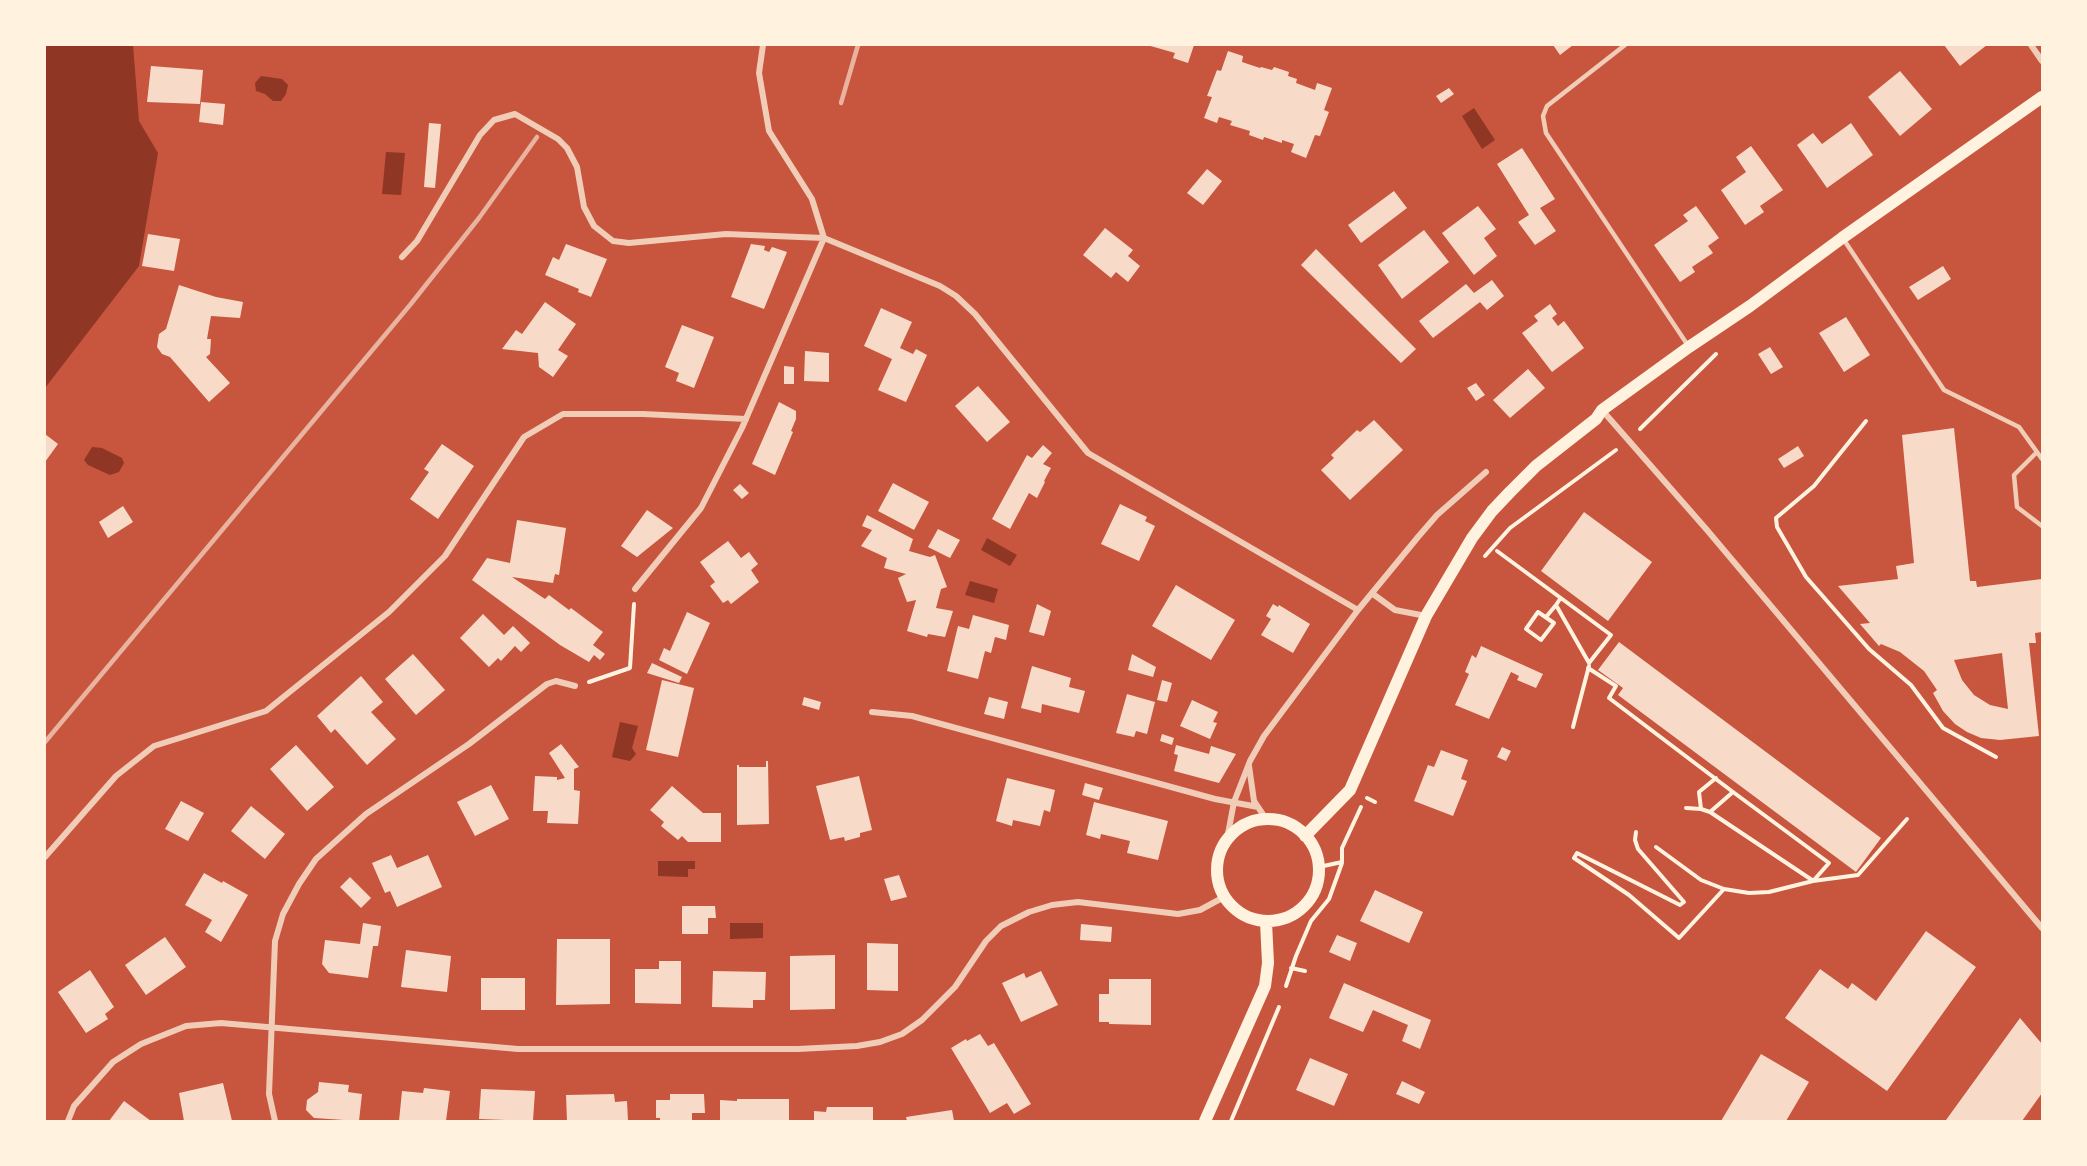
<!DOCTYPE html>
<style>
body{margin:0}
#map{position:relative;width:2087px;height:1166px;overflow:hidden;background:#c8553d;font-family:Montserrat,sans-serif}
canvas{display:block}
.frame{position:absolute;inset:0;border:46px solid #fff3e0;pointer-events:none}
</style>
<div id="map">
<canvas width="2087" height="1166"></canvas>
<div class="frame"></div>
</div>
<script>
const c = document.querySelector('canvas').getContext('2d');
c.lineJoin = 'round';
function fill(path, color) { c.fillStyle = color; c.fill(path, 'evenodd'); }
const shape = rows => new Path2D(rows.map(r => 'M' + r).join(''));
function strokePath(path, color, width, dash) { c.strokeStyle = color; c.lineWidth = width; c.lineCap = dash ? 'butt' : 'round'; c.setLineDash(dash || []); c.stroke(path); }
fill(shape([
 [45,45,133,45,139,121,158,153,139,266,45,388],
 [261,76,282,79,288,85,286,94,281,101,273,101,265,94,256,91,255,83],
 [1474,108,1495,140,1482,149,1462,116],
 [386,152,405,153,401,195,382,194],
 [92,447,102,448,122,458,124,463,119,472,110,475,88,465,84,460],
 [987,538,1017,555,1010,566,981,550],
 [970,581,998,589,994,603,965,595],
 [620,722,638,726,632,748,636,754,630,761,612,757],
 [658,861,695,861,695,869,688,869,688,877,658,876],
 [730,923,763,923,763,938,730,939]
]), '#8f3625');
fill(shape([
 [1147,45,1194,45,1188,63,1173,58,1175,53],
 [1553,45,1573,45,1560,55],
 [1944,45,1987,45,1960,66],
 [1228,51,1243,56,1242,62,1260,68,1261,67,1272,70,1274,67,1289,72,1288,76,1297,79,1296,83,1315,90,1317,83,1332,88,1324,110,1329,112,1320,136,1315,135,1306,158,1291,152,1294,144,1282,140,1282,143,1264,137,1263,140,1249,135,1250,131,1230,125,1232,121,1219,117,1217,123,1204,118,1212,97,1207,96,1217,70,1221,71],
 [151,66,203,70,200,104,147,102],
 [1900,71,1932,109,1900,136,1868,97],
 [1449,88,1454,94,1441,103,1436,96],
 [201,102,225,104,223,125,199,122],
 [429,123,441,124,435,188,424,187],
 [1851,123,1873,155,1827,188,1797,145,1813,133,1822,144],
 [1751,146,1783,190,1760,206,1764,212,1745,225,1721,190,1746,172,1736,157],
 [1522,148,1555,199,1540,208,1556,231,1535,245,1518,222,1529,215,1497,164],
 [1207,169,1222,181,1203,205,1187,193],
 [1394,191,1407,208,1361,243,1348,225],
 [1478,206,1496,229,1484,238,1497,256,1474,275,1442,233],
 [1696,206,1719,238,1708,246,1713,253,1692,267,1695,272,1680,282,1654,245,1688,221,1683,215],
 [1105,228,1133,250,1128,256,1140,266,1128,282,1116,272,1111,278,1083,255],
 [1424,230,1449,262,1402,299,1378,265],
 [148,234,180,239,174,271,142,266],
 [566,244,607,259,591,297,578,292,579,289,545,275,553,257,559,260],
 [751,244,765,246,764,250,769,252,772,247,787,252,764,309,731,297],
 [1316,249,1416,349,1401,363,1301,265],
 [1943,266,1951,279,1918,300,1909,287],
 [1492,280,1504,296,1487,310,1480,302,1433,338,1419,321,1466,284,1474,293],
 [179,285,216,297,243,302,240,318,211,316,207,339,211,339,210,354,206,357,230,383,209,402,170,357,162,354,157,347,159,334,166,329],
 [545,302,576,324,558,350,568,356,553,377,539,367,538,353,502,349,516,330,522,334],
 [1550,304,1557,314,1552,318,1558,326,1564,321,1584,348,1552,372,1522,333,1538,321,1534,316],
 [881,308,912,322,900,348,913,354,916,349,927,355,906,402,878,390,892,359,864,346],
 [1846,317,1870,355,1844,372,1819,333],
 [682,325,714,337,694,388,676,381,679,373,665,367],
 [1770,347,1783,367,1771,374,1758,354],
 [805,351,829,353,829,382,804,381],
 [784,366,794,367,794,384,784,384],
 [1528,369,1545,388,1510,418,1493,400],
 [1476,383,1485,395,1476,401,1467,388],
 [978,386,1010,422,987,442,955,406],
 [779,402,796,411,796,419,791,431,793,432,775,475,752,464],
 [1374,420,1403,450,1350,500,1321,470,1334,458,1331,455,1357,430,1360,432],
 [1954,428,1970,581,1976,581,1977,587,2042,579,2042,632,2035,633,2036,643,2029,643,2039,736,2000,740,1981,738,1967,732,1955,724,1943,711,1933,693,1937,690,1924,671,1900,652,1881,644,1879,646,1860,624,1870,623,1838,586,1898,579,1896,566,1914,563,1902,435],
 [2002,653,2008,709,1990,705,1974,695,1962,680,1954,660],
 [45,434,58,444,45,462],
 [442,444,474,466,438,519,410,499,429,472,424,469],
 [1043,445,1052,453,1043,464,1051,468,1044,481,1045,482,1037,498,1029,493,1010,529,992,519,1027,455,1032,458],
 [1798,446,1804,456,1784,468,1778,459],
 [893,483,929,502,914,530,878,511],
 [740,484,749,493,742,499,733,490],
 [1120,504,1147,517,1145,521,1155,526,1139,561,1101,544],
 [123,506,133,522,108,538,99,522],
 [647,510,673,528,637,557,621,546],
 [1584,512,1652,562,1608,621,1541,571],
 [867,515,913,539,909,551,930,557,935,555,947,587,941,589,936,608,953,611,945,637,928,634,927,637,907,631,916,600,907,602,898,578,906,574,884,568,887,558,861,546,872,530,862,526],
 [517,520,566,528,559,575,555,574,553,583,512,577,545,599,549,595,569,610,571,608,603,632,593,645,605,654,600,660,594,655,589,662,560,645,472,580,487,558,510,563],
 [938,529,960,540,950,558,928,547],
 [728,541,741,558,749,552,758,564,751,570,759,582,731,604,728,600,723,603,717,595,710,586,715,582,700,562],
 [1176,585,1235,620,1211,660,1152,626],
 [1037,604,1051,611,1044,636,1029,632],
 [1273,604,1278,607,1279,605,1310,624,1293,653,1261,635,1271,619,1266,616],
 [687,612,710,623,687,674,659,660,664,648,670,651],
 [483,614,504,635,513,626,530,643,521,652,515,646,501,661,498,658,489,667,460,638],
 [973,615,1009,625,1006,640,995,637,991,653,985,651,978,679,947,671,958,626,969,629],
 [1619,642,1881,838,1856,872,1618,695,1623,688,1598,670],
 [1481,646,1543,674,1536,688,1517,680,1519,676,1511,672,1489,719,1455,705,1469,674,1465,672,1472,655,1476,658],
 [413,654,445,690,416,715,385,679],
 [1132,654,1156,667,1153,677,1128,670],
 [652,663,682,677,679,683,647,673],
 [1032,666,1071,678,1069,687,1085,691,1079,713,1042,704,1041,713,1021,708],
 [361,676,383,702,371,712,396,739,367,765,335,729,331,733,317,716],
 [662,680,694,688,678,757,646,750],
 [1162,680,1172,683,1167,702,1157,700],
 [1127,694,1155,702,1147,734,1136,731,1134,737,1116,733],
 [804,697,821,702,819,710,802,705],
 [989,697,1008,702,1004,719,984,714],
 [1192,700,1218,712,1213,722,1217,723,1210,739,1180,726],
 [1162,734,1174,738,1172,745,1160,741],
 [561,744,579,767,574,769,574,790,580,791,578,824,547,823,548,811,533,811,535,776,557,777,557,780,565,778,549,753],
 [296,745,334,787,307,811,270,769],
 [1176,745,1209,754,1211,746,1236,754,1219,783,1174,771,1178,755,1174,754],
 [1502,747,1511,751,1506,761,1497,757],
 [1441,750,1468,760,1461,779,1467,781,1453,816,1414,801,1428,765,1434,767],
 [766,761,768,761,769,824,737,825,737,765,739,765,739,767,766,767],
 [859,776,872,830,860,833,860,837,845,841,844,837,830,840,816,786],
 [1007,778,1055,790,1050,812,1044,810,1040,826,1013,820,1012,826,996,821],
 [1085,783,1103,788,1099,800,1082,795],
 [491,785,509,819,475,836,457,802],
 [672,786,703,813,721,813,721,842,688,842,682,836,678,840,661,826,664,822,650,810],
 [181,801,204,813,188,841,165,829],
 [1094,802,1168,821,1158,860,1127,853,1130,841,1101,834,1100,839,1086,835],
 [251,806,285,834,265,859,231,831],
 [391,855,397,868,428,855,442,887,397,907,390,891,385,893,372,863],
 [204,873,222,883,223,881,248,895,221,942,205,932,212,920,185,905],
 [899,875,907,897,891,901,884,879],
 [350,877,371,898,361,908,340,887],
 [1375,890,1423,912,1409,943,1360,921],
 [682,906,715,906,716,918,708,918,708,934,682,934],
 [363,923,381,926,378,946,373,946,368,978,329,973,322,964,325,940,360,944],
 [1081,924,1112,927,1111,942,1080,940],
 [1926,931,1976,967,1887,1091,1785,1018,1820,969,1848,989,1852,983,1876,1001],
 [1337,935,1357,943,1350,961,1329,952],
 [165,937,186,967,146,995,125,965],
 [557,939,610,939,610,1004,556,1005],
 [867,943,898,944,898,991,867,990],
 [406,950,451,956,447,992,401,987],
 [835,955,835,1009,790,1010,790,956],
 [659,961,681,961,681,1004,635,1003,635,969,659,969],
 [90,970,114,1007,105,1014,108,1019,86,1033,58,992],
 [713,971,766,972,765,1000,753,1000,753,1008,712,1007],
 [1041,971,1058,1005,1021,1022,1002,983,1024,973,1026,978],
 [481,978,525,978,525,1010,481,1010],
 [1109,979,1151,979,1151,1025,1109,1024,1109,1022,1099,1022,1099,994,1109,994],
 [1344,983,1431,1020,1420,1049,1402,1041,1408,1025,1373,1010,1363,1032,1329,1018],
 [2020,1018,2042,1044,2042,1093,2022,1121,1948,1121,1946,1120],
 [980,1034,988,1046,994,1043,1031,1104,1014,1114,1007,1103,990,1113,951,1048,966,1039,967,1041],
 [1761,1054,1809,1082,1786,1121,1721,1121],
 [1310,1058,1348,1074,1334,1106,1296,1090],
 [1402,1081,1425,1092,1419,1104,1396,1094],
 [319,1082,349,1085,348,1092,362,1094,359,1121,314,1118,306,1110,307,1100,318,1092],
 [223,1083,232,1121,184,1121,179,1093],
 [424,1088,450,1091,446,1121,399,1121,402,1091,423,1093],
 [481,1089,535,1091,533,1121,479,1119],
 [614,1094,615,1102,627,1101,628,1121,567,1121,566,1095],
 [670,1094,704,1094,705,1113,692,1113,692,1121,660,1121,660,1118,656,1118,656,1100,670,1100],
 [737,1099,789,1099,789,1121,720,1121,720,1100,737,1101],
 [124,1101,151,1121,109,1121],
 [827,1107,873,1107,873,1121,814,1121,814,1111,826,1112],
 [952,1110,954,1121,907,1121,906,1117]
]), '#f7dbc8');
strokePath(shape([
 [1866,421,1814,486,1776,518,1777,527,1806,577,1869,649,1911,685,1943,728,1996,757],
 [1640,429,1716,354],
 [1497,551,1611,635,1589,663,1556,605,1560,599],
 [1485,556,1510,528,1616,450],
 [1538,612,1554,623,1541,640,1526,629,1538,612],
 [1546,617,1556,605],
 [1588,668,1616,686,1609,698,1733,792],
 [589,682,630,668,634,604],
 [1573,727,1589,666],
 [1367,798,1375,802],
 [1686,808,1701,809,1710,812,1812,880],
 [1701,809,1699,792,1716,778],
 [1710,812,1733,792,1829,863,1814,880],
 [1636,832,1635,840,1638,849,1684,902,1680,905,1577,853,1574,858,1629,895,1679,938,1724,889],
 [1656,847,1701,880,1724,889,1749,893,1769,892,1813,881,1858,875,1907,819],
 [1319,867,1342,862,1342,848,1361,807],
 [1291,968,1305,971],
 [1286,986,1296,956,1311,921,1329,899,1342,863],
 [1231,1121,1279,1007]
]), '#fff3e0', 4);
strokePath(shape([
 [1625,45,1547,106,1543,116,1546,133,1689,347],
 [1844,240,1944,390,2019,427,2042,459],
 [2036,453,2014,475,2017,507,2042,526]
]), '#f1ccb7', 4.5);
strokePath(shape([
 [763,45,759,73,769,131,812,199,824,238],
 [2031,45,2042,61],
 [402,257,417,241,480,135,494,120,515,114,558,139,567,148,577,167,584,207,594,226,613,241,629,243,726,234,824,238,940,286,956,296,975,314,1088,453,1358,610],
 [1602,410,1707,530,2042,928],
 [635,589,701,508,742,428,824,238],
 [1373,594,1395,610,1426,616],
 [872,712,912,716,1215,799,1258,807],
 [1249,766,1254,801,1266,819],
 [1227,839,1234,802,1250,761,1264,736,1358,610,1418,537,1437,515,1486,472],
 [45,857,116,776,154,746,266,711,389,612,445,556,524,437,563,414,643,414,746,419],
 [68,1121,74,1106,113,1062,141,1044,186,1026,221,1023,518,1049,798,1049,857,1046,880,1042,902,1034,922,1020,955,987,986,941,1001,926,1029,912,1052,905,1078,902,1178,914,1200,910,1224,897],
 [275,1121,269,1094,275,941,283,914,299,884,316,859,366,814,469,744,547,684,556,681,575,686]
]), '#f1ccb7', 6);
strokePath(shape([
 '1217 870a51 51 0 1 1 102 0a51 51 0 1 1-102 0Z',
 [1305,836,1350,790,1426,616,1472,538,1492,511,1510,492,1536,466,1596,419,1602,410,1689,347,1750,306,1842,238,2042,97],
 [1205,1121,1265,986,1268,963,1266,922]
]), '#fff3e0', 12);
strokePath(shape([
 [841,103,858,45],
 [45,742,410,305,479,218,537,137]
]), '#e9b49f', 4.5);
</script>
